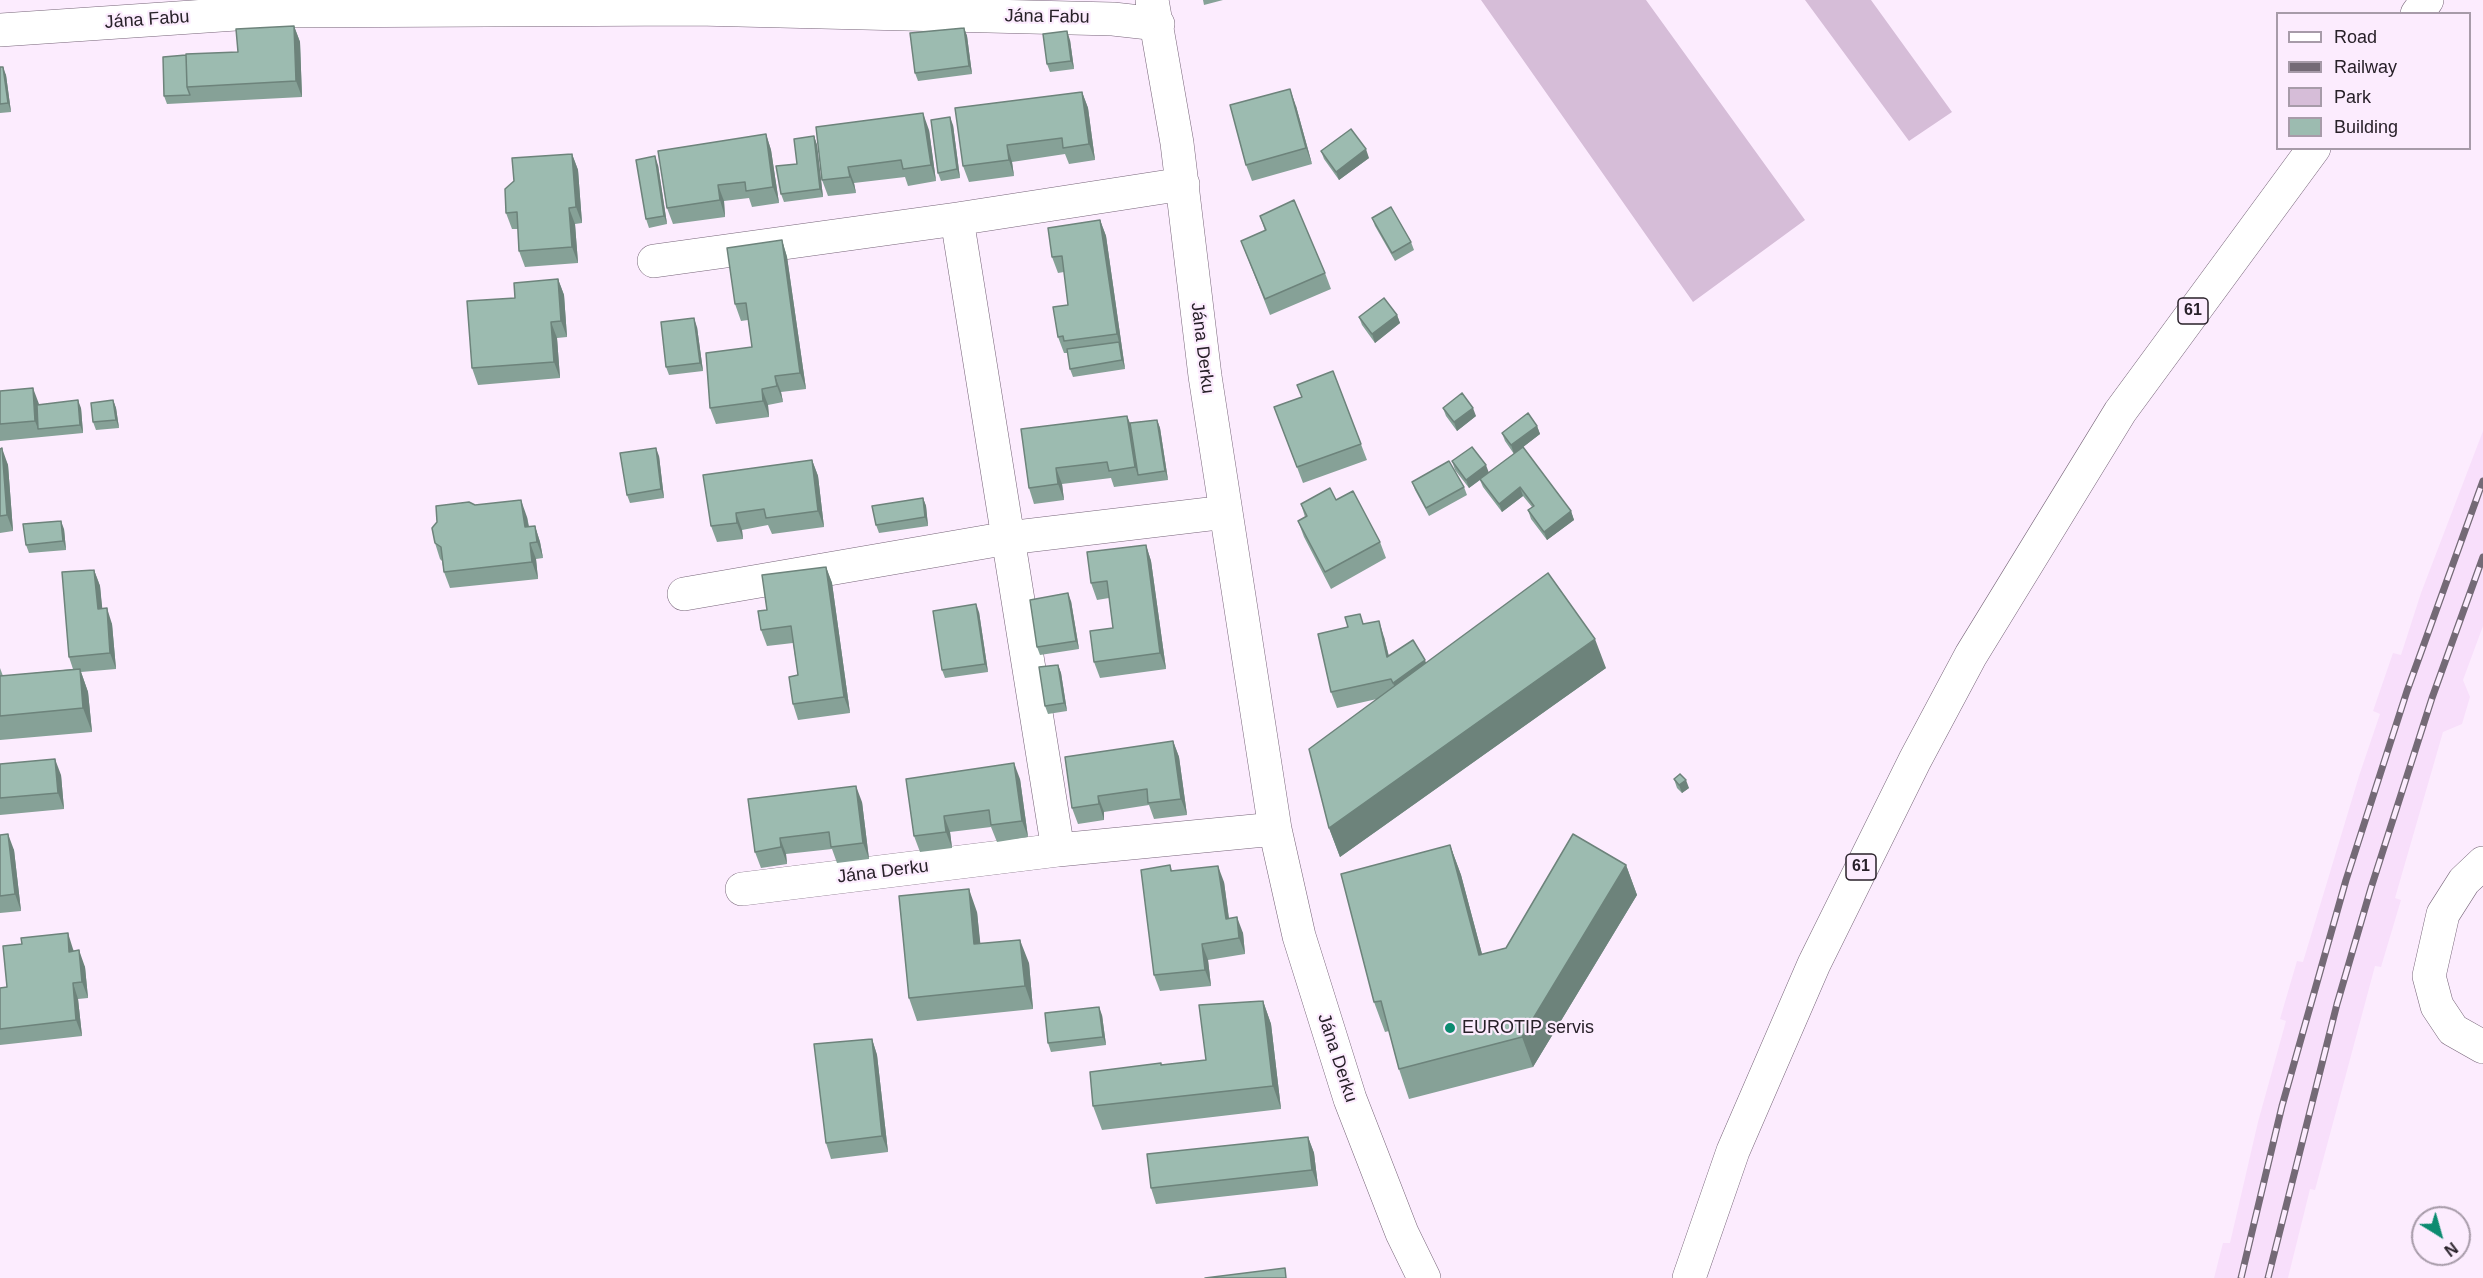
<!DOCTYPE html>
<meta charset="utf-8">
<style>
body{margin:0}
#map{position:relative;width:2483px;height:1278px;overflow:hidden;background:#fcecfe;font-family:Arial,sans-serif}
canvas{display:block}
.legend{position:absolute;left:2276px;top:12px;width:195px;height:138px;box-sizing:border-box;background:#fcecfe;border:2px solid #a79ba9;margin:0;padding:8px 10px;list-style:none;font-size:18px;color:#282129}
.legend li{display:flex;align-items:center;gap:12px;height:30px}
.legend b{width:30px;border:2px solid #a79ba9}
.north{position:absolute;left:2411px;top:1206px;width:60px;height:60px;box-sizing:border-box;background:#fcecfe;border:2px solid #a79ba9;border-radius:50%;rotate:143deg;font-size:16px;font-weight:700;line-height:24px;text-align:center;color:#282129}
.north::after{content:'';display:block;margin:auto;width:21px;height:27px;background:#0c8b70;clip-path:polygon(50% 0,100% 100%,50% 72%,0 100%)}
</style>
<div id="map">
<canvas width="2483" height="1278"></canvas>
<ul class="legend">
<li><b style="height:8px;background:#fff"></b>Road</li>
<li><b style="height:8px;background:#746a76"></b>Railway</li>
<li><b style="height:16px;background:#d6bdd8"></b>Park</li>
<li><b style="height:16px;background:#9cbbb0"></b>Building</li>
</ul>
<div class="north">N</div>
</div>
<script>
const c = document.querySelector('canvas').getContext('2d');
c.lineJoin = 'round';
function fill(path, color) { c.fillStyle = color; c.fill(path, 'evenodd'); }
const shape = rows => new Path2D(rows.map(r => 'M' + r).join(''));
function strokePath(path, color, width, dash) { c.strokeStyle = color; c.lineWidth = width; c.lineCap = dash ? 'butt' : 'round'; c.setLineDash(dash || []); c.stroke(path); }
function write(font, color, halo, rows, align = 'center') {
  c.font = font + ' Arial,sans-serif'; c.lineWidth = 4.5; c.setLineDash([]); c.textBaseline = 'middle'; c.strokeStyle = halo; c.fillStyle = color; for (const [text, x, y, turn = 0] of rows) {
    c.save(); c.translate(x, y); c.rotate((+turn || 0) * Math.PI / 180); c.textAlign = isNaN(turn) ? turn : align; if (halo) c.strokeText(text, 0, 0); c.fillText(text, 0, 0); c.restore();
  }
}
fill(shape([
 [2483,431,2483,626,2463,680,2470,697,2462,724,2443,732,2395,898,2401,900,2381,967,2375,966,2315,1190,2310,1189,2288,1278,2214,1278,2223,1243,2230,1243,2258,1122,2286,1021,2280,1019,2297,961,2303,962,2359,776,2380,714,2373,711,2393,653,2401,655,2421,593]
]), '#f8dffb');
fill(shape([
 [1481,0,1646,0,1805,220,1693,302],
 [1805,0,1871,0,1952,112,1909,141]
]), '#d6bdd8');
const minor = shape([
 [1152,0,1177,143,1205,376,1275,829,1299,936,1350,1099,1402,1233,1424,1278],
 [0,30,280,11,697,9,1113,19,1158,24],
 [957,219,1058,850],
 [654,261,957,219,1183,184],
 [684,594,1008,538,1226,512],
 [2483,863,2464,881,2443,914,2429,976,2437,1006,2453,1030,2483,1047],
 [742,889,1058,850,1275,829]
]);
const major = shape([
 [2417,14,2427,0],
 [1689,1278,1733,1151,1814,964,1915,760,1971,655,2120,412,2314,148]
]);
strokePath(minor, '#776579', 34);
strokePath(major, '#776579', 34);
strokePath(minor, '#fff', 33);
strokePath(major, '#fff', 33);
const rail = shape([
 [2241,1278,2282,1106,2346,880,2407,691,2483,481],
 [2268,1278,2337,1004,2371,888,2432,698,2483,557]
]);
strokePath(rail, '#746a76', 7);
strokePath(rail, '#fcecfe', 4.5, [14]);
fill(shape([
 [1203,0,1223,0,1204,5],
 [294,26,300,42,302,97,167,104,164,96,238,52],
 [964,28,967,36,972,74,918,81,915,73],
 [1070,40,1074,69,1050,72,1047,64],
 [0,67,6,75,11,112,0,113],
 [1082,92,1088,108,1095,160,1069,164,1065,154,1012,162,1014,176,969,182,963,166],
 [1296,106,1312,164,1252,181,1246,165],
 [953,125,960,178,941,181,938,173],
 [929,130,936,181,908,186,905,177,854,183,856,193,828,196,822,180],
 [766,134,771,150,779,203,752,207,749,198,724,201,725,217,673,224,667,208],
 [814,136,817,145,823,197,784,202,781,194,797,164],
 [1321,151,1369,158,1339,180,1324,159],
 [572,154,578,170,582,223,575,224,578,263,525,267,519,251,518,229,512,229,506,213],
 [658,165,667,224,649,228,646,219],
 [1260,216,1325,273,1331,289,1270,315,1241,241,1265,231],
 [1372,218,1411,242,1414,250,1395,261,1375,226],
 [1100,220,1106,236,1125,369,1073,377,1070,369,1068,353,1064,353,1058,337,1068,305,1064,272,1058,273,1052,257],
 [782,240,787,257,806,389,781,392,783,402,768,405,769,417,716,424,710,408,752,347,748,320,741,321,735,304],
 [558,279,564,295,567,337,557,338,560,378,478,385,472,368,515,298],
 [1397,315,1400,323,1375,343,1362,325,1359,317],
 [697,327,703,371,669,375,666,367],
 [1333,371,1367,460,1303,483,1274,407,1302,397],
 [0,391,39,405,81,408,83,433,0,441],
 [113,400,116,408,119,428,96,430,93,422],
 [1443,408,1476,416,1457,431,1446,416],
 [1127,416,1130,423,1157,420,1160,428,1168,480,1114,487,1111,478,1062,484,1064,500,1034,504,1029,488],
 [1537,426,1540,434,1514,454,1505,441,1502,433],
 [0,449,8,465,13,531,0,533],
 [659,456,664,498,630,503,627,495],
 [812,460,818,476,824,527,772,534,768,525,742,530,743,539,717,542,711,526],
 [1452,461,1489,473,1571,511,1574,520,1547,540,1531,519,1528,510,1532,507,1523,496,1502,512,1483,487,1480,480,1469,488,1455,470],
 [1412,482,1464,487,1467,495,1429,516,1415,490],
 [923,498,926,506,928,526,879,533,876,525],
 [1336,500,1380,542,1386,558,1331,589,1304,537,1298,521,1305,517,1301,504],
 [475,505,527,517,529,526,535,526,540,542,543,558,536,559,538,579,450,588,444,572,442,561,440,559,435,543],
 [64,529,66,550,29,553,26,545],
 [1146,545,1151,561,1166,669,1100,678,1094,662,1113,628,1109,598,1097,600,1091,583],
 [826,567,832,583,850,713,798,720,793,704,798,675,793,643,767,646,761,630,767,610],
 [94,570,100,586,102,609,112,624,116,669,81,672,88,692,92,732,0,740,0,668,3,676,73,669,69,657],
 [1071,601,1079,649,1040,655,1037,647],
 [979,612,988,672,945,678,942,670],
 [1364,624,1384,637,1389,656,1426,663,1606,668,1340,857,1329,828,1377,699,1337,708,1331,692],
 [1058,665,1061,673,1067,711,1048,714,1045,706],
 [1173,741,1179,757,1187,815,1154,819,1149,805,1104,812,1104,820,1078,824,1072,808],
 [0,764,61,775,64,809,0,815],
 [906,779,1020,779,1028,837,997,842,991,827,950,832,952,848,920,852,914,836],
 [1674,779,1689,788,1682,793,1677,788],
 [748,799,862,802,869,859,837,863,832,849,786,854,787,864,761,868,755,852],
 [0,835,14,850,21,911,0,913],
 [1450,845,1461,875,1482,954,1506,948,1626,865,1637,895,1533,1067,1409,1099,1399,1069,1389,1031,1385,1032,1374,1002],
 [1170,865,1172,871,1224,882,1229,918,1243,933,1245,954,1208,960,1211,986,1160,991,1154,975],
 [977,912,980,944,1029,963,1033,1009,917,1021,909,998],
 [73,949,74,951,85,967,88,998,78,999,82,1036,0,1045,0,988,7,987],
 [1263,1001,1271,1024,1281,1109,1102,1130,1093,1106,1161,1065,1206,1060],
 [1102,1015,1106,1045,1051,1052,1048,1043],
 [872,1039,877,1055,888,1152,831,1159,826,1143],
 [1308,1137,1314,1153,1318,1186,1156,1204,1151,1188]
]), '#86a197');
fill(shape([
 [294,26,300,42,302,97,296,81],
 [964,28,967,36,972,74,969,66],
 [1067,31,1070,40,1074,69,1071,61],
 [3,67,6,75,11,112,8,103],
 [1290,89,1296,106,1312,164,1306,148],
 [1082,92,1088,108,1095,160,1089,144],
 [923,113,929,130,936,181,931,165],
 [950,117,953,125,960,178,957,169],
 [766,134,771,150,779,203,773,187],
 [814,136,817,145,823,197,820,189],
 [1007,145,1012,162,1014,176,1009,160],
 [1366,149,1369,158,1339,180,1336,172],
 [572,154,578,170,582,223,576,207],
 [655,156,658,165,667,224,664,216],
 [848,167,854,183,856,193,850,177],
 [718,185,724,201,725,217,720,200],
 [569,208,575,224,578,263,572,247],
 [1100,220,1106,236,1125,369,1122,360,1119,342,1117,334],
 [782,240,787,257,806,389,800,373],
 [558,279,564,295,567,337,561,321],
 [1397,315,1400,323,1375,343,1372,334],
 [694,318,697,327,703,371,700,363],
 [551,322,557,338,560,378,554,362],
 [775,376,781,392,783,402,777,386],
 [33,388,39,404,38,429,35,421],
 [762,389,768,405,769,417,763,401],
 [78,400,81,408,83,433,80,425],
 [113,400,116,408,119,428,116,420],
 [1473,408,1476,416,1457,431,1454,422],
 [1127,416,1133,432,1138,475,1141,483,1135,467],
 [1157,420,1160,428,1168,480,1165,471],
 [1537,426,1540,434,1514,454,1511,445],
 [2,448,8,465,13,531,7,515],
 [656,448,659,456,664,498,661,489],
 [812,460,818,476,824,527,818,511],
 [1486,465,1489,473,1469,488,1466,480],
 [1056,468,1062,484,1064,500,1058,484],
 [1520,487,1523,496,1502,512,1499,504],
 [923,498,926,506,928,526,925,517],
 [521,500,527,517,531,543,525,527],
 [1571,511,1574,520,1547,540,1544,532],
 [736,513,742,530,743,539,737,523],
 [61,521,64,529,66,550,63,541],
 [535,526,540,542,543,558,537,542],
 [530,543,536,559,538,579,532,562],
 [1146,545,1151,561,1166,669,1160,653],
 [826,567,832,583,850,713,844,697],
 [94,570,100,586,104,625,98,609],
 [1068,593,1071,601,1079,649,1076,641],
 [976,604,979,612,988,672,985,664],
 [107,608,112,624,116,669,110,653],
 [1379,621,1384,637,1393,674,1387,657],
 [1595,639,1606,668,1340,857,1329,828],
 [1425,660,1431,676,1399,699,1393,683],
 [1058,665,1061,673,1067,711,1064,703],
 [80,669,88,692,92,732,83,708],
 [1173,741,1179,757,1187,815,1181,799],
 [55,759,61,775,64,809,58,793],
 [1014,763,1020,779,1028,837,1022,821],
 [1686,780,1689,788,1682,793,1679,785],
 [856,786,862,802,869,859,863,843],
 [1098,796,1104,812,1104,820,1099,804],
 [944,816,950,832,952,848,946,832],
 [8,834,14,850,21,911,15,894],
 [780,838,786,854,787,864,781,847],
 [1450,845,1461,875,1490,984,1479,955],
 [1626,865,1637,895,1533,1067,1522,1037],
 [1218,866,1224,882,1231,935,1226,919],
 [969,889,977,912,983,968,974,944],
 [1237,917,1243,933,1245,954,1239,938],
 [68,933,73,949,75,968,69,952],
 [1020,940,1029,963,1033,1009,1025,986],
 [1202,944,1208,960,1211,986,1205,970],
 [79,950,85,967,88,998,82,982],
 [73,983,78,999,82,1036,76,1020],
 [1263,1001,1271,1024,1281,1109,1273,1086],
 [1099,1007,1102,1015,1106,1045,1103,1037],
 [872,1039,877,1055,888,1152,882,1136],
 [1308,1137,1314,1153,1318,1186,1312,1170]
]), '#6d837b');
const building = shape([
 [294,26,296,81,187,87,186,54,238,52,236,29,294,26],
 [964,28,969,66,915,73,910,33,964,28],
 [1067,31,1071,61,1047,64,1043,34,1067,31],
 [186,55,187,87,190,95,164,96,163,57,186,55],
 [0,67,3,67,8,103,0,104,0,67],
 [1290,89,1306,148,1246,165,1230,105,1290,89],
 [1082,92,1089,144,1063,148,1062,138,1007,145,1009,160,963,166,955,108,1082,92],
 [923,113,931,165,903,169,901,160,848,167,850,177,822,180,816,127,923,113],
 [950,117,957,169,938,173,931,120,950,117],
 [1351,129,1366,149,1336,172,1321,151,1351,129],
 [766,134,773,187,746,191,745,182,718,185,720,200,667,208,658,151,766,134],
 [814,136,820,189,781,194,776,166,797,164,794,139,814,136],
 [572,154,576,207,569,208,572,247,519,251,517,212,506,213,505,189,514,181,512,158,572,154],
 [655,156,664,216,646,219,636,160,655,156],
 [1294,200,1325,273,1265,299,1241,241,1266,230,1260,216,1294,200],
 [1391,207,1411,242,1392,253,1372,218,1391,207],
 [1100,220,1117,334,1064,341,1063,336,1058,337,1053,307,1068,305,1062,256,1052,257,1048,228,1100,220],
 [782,240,800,373,775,376,777,386,762,389,763,401,710,408,706,353,752,347,746,303,735,304,727,248,782,240],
 [558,279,561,321,551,322,554,362,472,368,467,301,515,298,514,283,558,279],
 [1384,298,1397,315,1372,334,1359,317,1384,298],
 [694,318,700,363,666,367,661,322,694,318],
 [1119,342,1122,360,1070,369,1067,349,1119,342],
 [1333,371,1361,444,1297,467,1274,407,1302,397,1297,385,1333,371],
 [33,388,35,421,0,424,0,391,33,388],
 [1462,393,1473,408,1454,422,1443,408,1462,393],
 [78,400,80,425,38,429,37,405,78,400],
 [113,400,116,420,93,422,91,403,113,400],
 [1528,413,1537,426,1511,445,1502,433,1528,413],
 [1127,416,1135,467,1109,471,1107,462,1056,468,1058,484,1029,488,1021,429,1127,416],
 [1157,420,1165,471,1138,475,1130,423,1157,420],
 [1472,447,1486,465,1466,480,1452,461,1472,447],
 [1523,447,1571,511,1544,532,1528,510,1534,506,1520,487,1499,504,1480,479,1523,447],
 [2,448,7,515,0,516,0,449,2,448],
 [656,448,661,489,627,495,620,453,656,448],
 [812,460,818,511,766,518,764,509,736,513,737,523,711,526,703,475,812,460],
 [1449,461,1464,487,1426,508,1412,482,1449,461],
 [1330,488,1336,500,1353,491,1380,542,1325,572,1298,521,1307,516,1301,504,1330,488],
 [923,498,925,517,876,525,872,506,923,498],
 [521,500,525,527,535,526,537,542,530,543,532,562,444,572,441,547,435,543,432,528,437,522,436,506,469,502,475,505,521,500],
 [61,521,63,541,26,545,23,524,61,521],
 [1146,545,1160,653,1094,662,1090,631,1113,628,1107,581,1091,583,1087,552,1146,545],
 [826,567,844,697,793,704,789,677,798,675,791,626,761,630,758,611,767,610,762,575,826,567],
 [94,570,98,609,107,608,110,653,69,657,62,572,94,570],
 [1548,573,1595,639,1329,828,1309,749,1548,573],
 [1068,593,1076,641,1037,647,1030,600,1068,593],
 [976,604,985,664,942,670,933,611,976,604],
 [1360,614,1363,624,1379,621,1387,657,1413,640,1425,660,1393,683,1391,679,1331,692,1318,634,1348,627,1345,617,1360,614],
 [1058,665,1064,703,1045,706,1039,667,1058,665],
 [80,669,83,708,0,716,0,676,80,669],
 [1173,741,1181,799,1148,803,1147,789,1098,796,1099,804,1072,808,1065,757,1173,741],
 [55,759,58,793,0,798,0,764,55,759],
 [1014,763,1022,821,991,825,989,810,944,816,946,832,914,836,906,779,1014,763],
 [1680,774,1686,780,1679,785,1674,779,1680,774],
 [856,786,863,843,831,847,829,832,780,838,781,847,755,852,748,799,856,786],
 [8,834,15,894,0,896,0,835,8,834],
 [1573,834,1626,865,1522,1037,1399,1069,1381,1001,1374,1002,1341,874,1450,845,1479,955,1506,948,1573,834],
 [1170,865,1171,871,1218,866,1226,919,1237,917,1239,938,1202,944,1205,970,1154,975,1141,870,1170,865],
 [969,889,974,944,1020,940,1025,986,909,998,899,896,969,889],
 [68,933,69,952,79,950,82,982,73,983,76,1020,0,1029,0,988,7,987,3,946,22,944,21,938,68,933],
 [1263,1001,1273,1086,1093,1106,1090,1072,1161,1063,1161,1065,1206,1060,1199,1005,1263,1001],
 [1099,1007,1103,1037,1048,1043,1045,1013,1099,1007],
 [872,1039,882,1136,826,1143,814,1044,872,1039],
 [1308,1137,1312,1170,1151,1188,1147,1154,1308,1137],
 [1285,1268,1286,1278,1205,1278,1285,1268]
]);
fill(building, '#9cbbb0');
strokePath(building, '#6d837b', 1.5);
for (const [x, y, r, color] of [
 [1450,1028,6,"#0c8b70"]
]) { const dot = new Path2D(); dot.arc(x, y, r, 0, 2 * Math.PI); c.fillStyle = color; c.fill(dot); strokePath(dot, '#fcecfe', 2); }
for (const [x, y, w] of [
 [2193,311,30],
 [1861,867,30]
]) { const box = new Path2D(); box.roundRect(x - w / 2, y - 13, w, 26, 4.5); c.fillStyle = '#fcecfe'; c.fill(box); strokePath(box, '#282129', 1.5); }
write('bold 16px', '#282129', null, [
 ["61",2193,311],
 ["61",1861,867]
]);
write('18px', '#282129', '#fcecfe', [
 ["Jána Fabu",1047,17,1],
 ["Jána Fabu",147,20,-4],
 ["Jána Derku",1202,348,83],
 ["Jána Derku",883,872,-7],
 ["Jána Derku",1337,1058,72]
]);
write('18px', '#282129', '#fcecfe', [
 ["EUROTIP servis",1462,1028]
], 'left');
</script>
